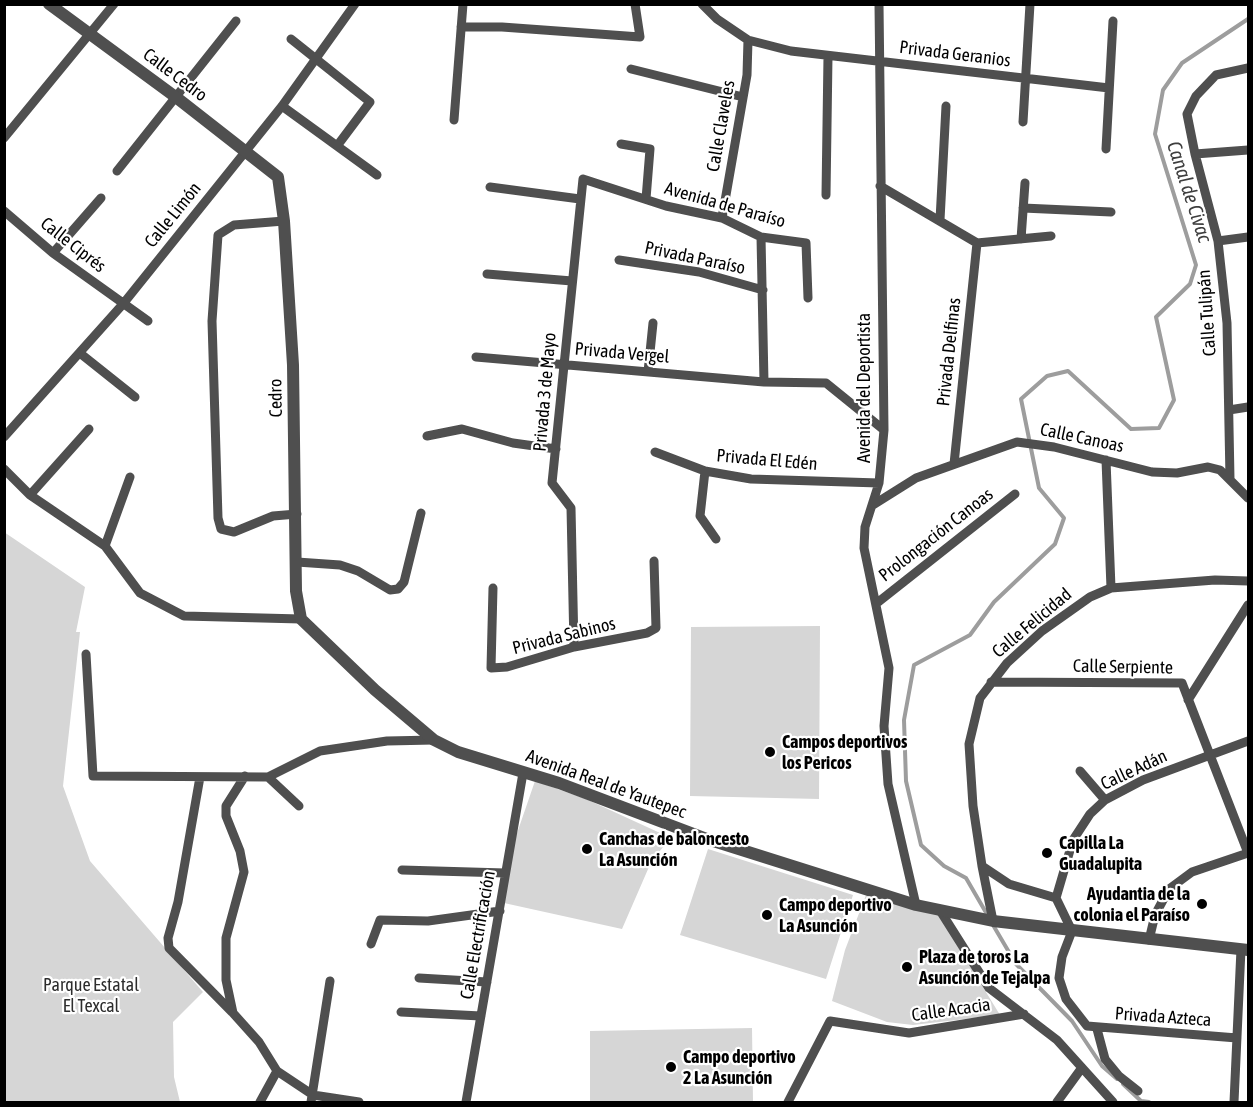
<!DOCTYPE html>
<meta charset="utf-8">
<style>
body{margin:0}
#map{position:relative;width:1253px;height:1107px;overflow:hidden;background:#fff;font-family:"Asap Condensed",sans-serif}
canvas{display:block}
.frame{position:absolute;inset:0;border:6px solid #000;pointer-events:none}
</style>
<div id="map">
<canvas width="1253" height="1107"></canvas>
<div class="frame"></div>
</div>
<script>
const c = document.querySelector('canvas').getContext('2d');
c.lineJoin = 'round';
function fill(path, color) { c.fillStyle = color; c.fill(path, 'evenodd'); }
const shape = rows => new Path2D(rows.map(r => 'M' + r).join(''));
function strokePath(path, color, width, dash) { c.strokeStyle = color; c.lineWidth = width; c.lineCap = dash ? 'butt' : 'round'; c.setLineDash(dash || []); c.stroke(path); }
function write(font, color, halo, rows, align = 'center') {
  c.font = font + ' "Asap Condensed",sans-serif'; c.lineWidth = 4.5; c.setLineDash([]); c.textBaseline = 'middle'; c.strokeStyle = halo; c.fillStyle = color; for (const [text, x, y, turn = 0] of rows) {
    c.save(); c.translate(x, y); c.rotate((+turn || 0) * Math.PI / 180); c.textAlign = isNaN(turn) ? turn : align; if (halo) c.strokeText(text, 0, 0); c.fillText(text, 0, 0); c.restore();
  }
}
fill(shape([
 [4,532,85,587,76,632,80,632,63,786,90,861,203,992,173,1022,174,1077,180,1102,5,1102],
 [820,626,819,799,690,796,691,627],
 [535,781,586,799,671,838,652,860,622,929,504,903,515,839],
 [708,849,853,895,826,979,680,935],
 [866,895,939,915,1000,1015,913,1025,887,1022,832,1001,845,950],
 [752,1028,753,1102,590,1102,590,1031]
]), '#d6d6d6');
strokePath(shape([
 [988,916,966,878,944,866,921,845,906,781,904,720,914,665,970,635,994,602,1055,544,1064,518,1039,488,1021,399,1047,376,1068,371,1131,429,1159,428,1174,400,1156,317,1190,284,1196,265,1155,134,1163,90,1182,63,1248,19],
 [993,925,1016,964,1072,1021,1102,1066,1117,1079],
 [1123,1084,1141,1101,1149,1102]
]), '#9d9d9d', 4);
strokePath(shape([
 [702,4,717,19,748,40,791,51,1109,88],
 [879,4,884,430,879,483,865,527,864,548,889,668,884,726,888,784,916,905],
 [461,27,502,27,640,37,635,4],
 [291,39,370,102,337,146],
 [631,69,743,97],
 [282,106,377,175],
 [454,120,463,4],
 [1023,122,1030,4],
 [4,138,114,4],
 [621,144,650,149,646,199],
 [1106,149,1113,21],
 [1195,154,1248,150],
 [117,171,236,21],
 [880,186,977,243,1051,236],
 [490,187,580,199],
 [826,195,828,56],
 [1023,208,1111,212],
 [4,211,53,253,148,321],
 [722,218,747,75,748,40],
 [940,220,946,106],
 [284,221,234,225,218,235,212,321,218,518,221,529,234,532,273,516,297,514],
 [761,237,764,382],
 [1021,239,1025,183],
 [1218,241,1248,237],
 [53,253,101,198],
 [619,260,699,272,763,290],
 [487,274,572,281],
 [81,354,135,397],
 [476,357,764,382,826,383,884,430],
 [648,372,653,323],
 [1229,410,1248,407],
 [427,436,462,429,513,443,556,449],
 [4,437,123,304,282,106,355,4],
 [655,452,705,471,751,479,879,483],
 [1106,460,1111,588],
 [954,464,977,243],
 [4,469,30,495,105,546,140,593,184,616,301,619],
 [705,471,700,516,716,539],
 [1230,479,1227,323,1218,241,1195,154,1187,114,1196,96,1216,75,1248,68],
 [30,495,89,429],
 [873,505,916,478,1017,442,1054,447,1152,472,1177,473,1208,467,1220,470,1248,498],
 [105,546,130,477],
 [297,562,340,565,358,571,390,590,398,589,404,582,421,513],
 [493,588,491,668,507,667,574,647,647,633,656,628,654,561],
 [877,603,1015,494],
 [574,647,571,508,552,483,583,179,666,206,722,218,761,237,806,243,808,298],
 [86,654,93,776,268,777,320,751,387,741,434,740],
 [991,682,1182,683,1248,853],
 [1188,700,1248,605],
 [1080,771,1105,800],
 [245,776,226,806,226,816,240,851,244,872,226,938,226,980,233,1013,259,1042,277,1071,260,1102],
 [200,777,178,902,168,938,169,948,232,1012],
 [268,777,299,806],
 [982,866,993,921],
 [402,870,505,873],
 [1056,898,1009,884,982,866,973,806,969,744,980,698,1007,663,1042,631,1090,597,1111,588,1215,580,1248,581],
 [941,912,989,988,1057,1040,1113,1102],
 [1149,940,1155,915,1169,889,1192,872,1248,853],
 [371,944,380,920,428,921,500,911],
 [419,978,487,982],
 [401,1012,481,1016],
 [1097,1029,1105,1059,1119,1076,1138,1091],
 [1237,1038,1087,1026,1066,999,1059,978,1062,957,1072,931,1056,898,1073,840,1090,814,1105,800,1143,780,1248,741],
 [277,1071,313,1095,359,1102],
 [311,1102,330,981],
 [466,1102,523,773],
 [788,1102,830,1021,909,1033,1024,1014],
 [1057,1102,1081,1069],
 [1234,1102,1241,949]
]), '#4f4f4f', 9);
strokePath(shape([
 [49,4,177,98,278,177,284,221,293,365,296,591,301,619,375,690,434,740,458,752,559,783,707,839,916,905,993,921,1248,950]
]), '#4f4f4f', 12);
for (const [x, y, r, color] of [
 [770,752,6,"#000"],
 [587,849,6,"#000"],
 [1047,853,6,"#000"],
 [1202,904,6,"#000"],
 [767,915,6,"#000"],
 [907,967,6,"#000"],
 [671,1067,6,"#000"]
]) { const dot = new Path2D(); dot.arc(x, y, r, 0, 2 * Math.PI); c.fillStyle = color; c.fill(dot); strokePath(dot, '#fff', 2); }
write('18px', '#000', '#fff', [
 ["Privada Geranios",955,54,7],
 ["Calle Cedro",175,75,37],
 ["Calle Claveles",721,126,-80],
 ["Avenida de Paraíso",725,205,16],
 ["Calle Limón",173,215,-51],
 ["Calle Ciprés",73,245,38],
 ["Privada Paraíso",695,258,12],
 ["Calle Tulipán",1207,313,-94],
 ["Privada Delfinas",949,352,-84],
 ["Privada Vergel",622,353,5],
 ["Avenida del Deportista",864,388,-90],
 ["Privada 3 de Mayo",545,392,-85],
 ["Cedro",276,398,-91],
 ["Calle Canoas",1082,438,12],
 ["Privada El Edén",767,460,5],
 ["Prolongación Canoas",936,535,-38],
 ["Calle Felicidad",1032,623,-40],
 ["Privada Sabinos",564,636,-14],
 ["Calle Serpiente",1123,667,1],
 ["Calle Adán",1134,770,-25],
 ["Avenida Real de Yautepec",606,784,20],
 ["Calle Electrificación",478,935,-80],
 ["Calle Acacia",951,1010,-8],
 ["Privada Azteca",1163,1017,4]
]);
write('bold 18px', '#000', '#fff', [
 ["Campos deportivos",782,742],
 ["los Pericos",782,763],
 ["Canchas de baloncesto",599,839],
 ["La Asunción",599,860],
 ["Capilla La",1059,843],
 ["Guadalupita",1059,864],
 ["Ayudantia de la",1190,894,"right"],
 ["colonia el Paraíso",1190,915,"right"],
 ["Campo deportivo",779,905],
 ["La Asunción",779,926],
 ["Plaza de toros La",919,957],
 ["Asunción de Tejalpa",919,978],
 ["Campo deportivo",683,1057],
 ["2 La Asunción",683,1078]
], 'left');
write('18px', '#2d2d2d', '#fff', [
 ["Parque Estatal",91,985],
 ["El Texcal",91,1006]
]);
write('italic 20px', '#3e3e3e', '#fff', [
 ["Canal de Civac",1189,192,72]
]);
</script>
